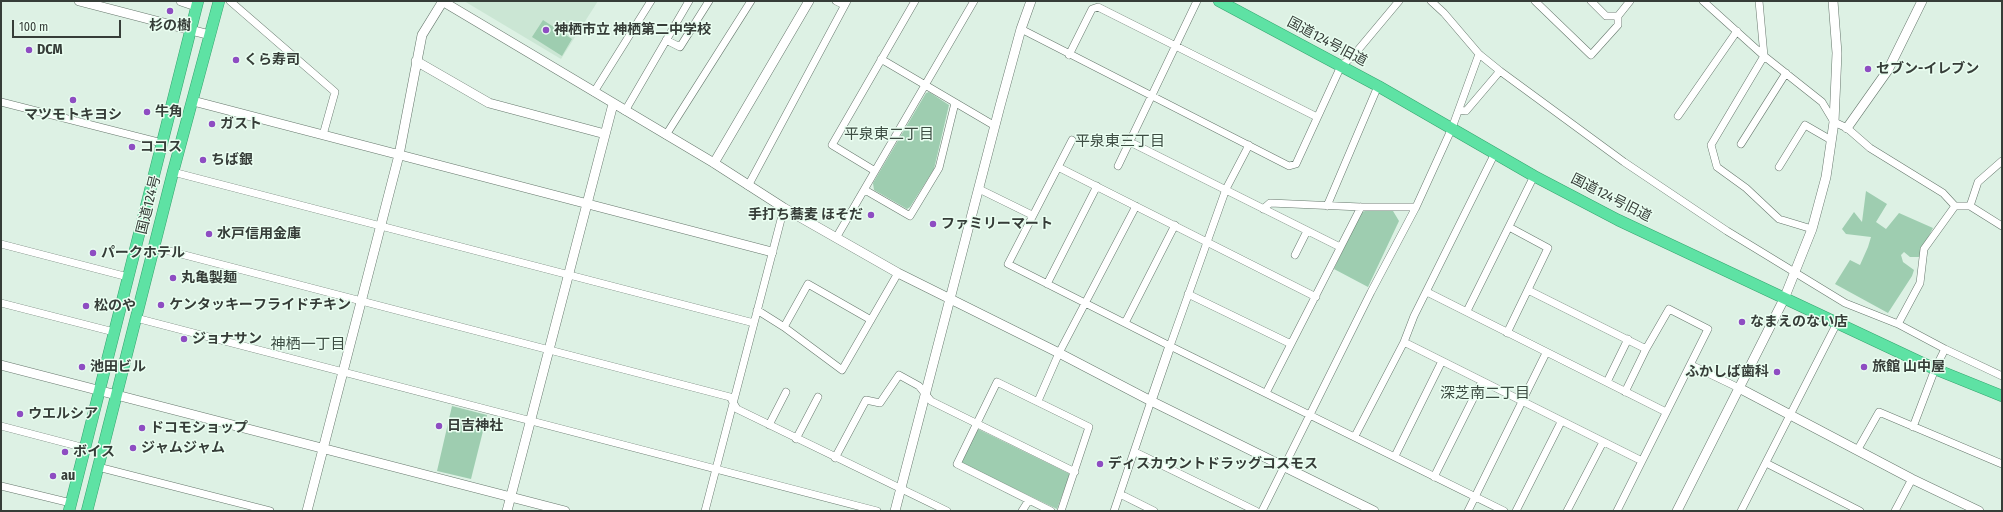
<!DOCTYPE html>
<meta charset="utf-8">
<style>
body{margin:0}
#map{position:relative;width:2003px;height:512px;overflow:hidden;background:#ddf1e4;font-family:"Fira Sans Condensed",sans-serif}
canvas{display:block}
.frame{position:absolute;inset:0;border:2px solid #363d38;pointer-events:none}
.scale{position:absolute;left:12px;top:20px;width:109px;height:18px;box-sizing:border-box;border:2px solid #363d38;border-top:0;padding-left:5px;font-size:12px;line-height:14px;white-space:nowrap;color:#363d38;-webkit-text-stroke:3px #eafef1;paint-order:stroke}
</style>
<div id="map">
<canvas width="2003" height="512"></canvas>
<div class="frame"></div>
<div class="scale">100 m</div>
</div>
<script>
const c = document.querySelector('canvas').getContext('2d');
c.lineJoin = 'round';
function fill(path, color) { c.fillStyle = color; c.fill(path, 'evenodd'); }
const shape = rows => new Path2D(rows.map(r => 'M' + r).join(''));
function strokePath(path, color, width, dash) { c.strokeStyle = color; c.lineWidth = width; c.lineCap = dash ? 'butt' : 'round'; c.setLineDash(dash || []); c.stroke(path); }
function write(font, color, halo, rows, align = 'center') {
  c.font = font + ' "Fira Sans Condensed","Noto Sans JP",sans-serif'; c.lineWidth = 3; c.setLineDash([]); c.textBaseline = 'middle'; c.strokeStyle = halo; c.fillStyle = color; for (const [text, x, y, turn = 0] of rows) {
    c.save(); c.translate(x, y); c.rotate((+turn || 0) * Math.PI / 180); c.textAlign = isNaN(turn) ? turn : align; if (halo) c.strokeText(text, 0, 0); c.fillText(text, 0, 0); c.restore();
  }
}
fill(shape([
 [464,1,598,1,561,59]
]), '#cbe6d4');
fill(shape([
 [543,20,572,39,562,56,532,37],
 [929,92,949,105,934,169,910,207,907,209,874,190,873,183,926,93],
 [1866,191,1887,204,1876,222,1886,229,1899,213,1933,228,1923,247,1921,257,1910,257,1904,252,1901,255,1903,262,1914,270,1912,276,1888,313,1835,284,1850,260,1860,265,1868,247,1871,237,1846,234,1842,229,1854,212,1862,222],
 [1365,211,1393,211,1399,221,1368,287,1334,269,1360,213],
 [452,406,487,415,471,479,437,471],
 [978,429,1070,474,1057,509,961,463]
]), '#9ecdb0');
const minor = shape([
 [230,1,335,92,323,135],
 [836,1,844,5],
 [1431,1,1444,13,1479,54,1500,71,1624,162,1727,231,1845,303,1898,324,1945,349,2002,376],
 [1535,1,1591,55,1618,25,1618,16,1630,1],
 [1591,1,1606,16,1618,16],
 [1703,1,1764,56,1822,102,1834,122,1847,128,1870,148,1943,193,1955,206,1970,206,2002,226],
 [1759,1,1764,56,1711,145,1717,167,1746,188,1779,219,1812,229],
 [1021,29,1289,166,1296,164,1341,66,1353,56,1399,1],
 [666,40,680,47,709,1],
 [1069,55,1092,9,1098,7,1317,117],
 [881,59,995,126],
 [594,92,651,1],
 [1,102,162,143],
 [1459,110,1466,111,1500,71],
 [625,111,689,1],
 [1678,116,1737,31],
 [666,135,751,1],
 [1072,140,1008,264,1170,346,1504,511],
 [1130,142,1340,247],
 [1741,144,1786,73],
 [1118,166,1197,1],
 [1058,167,1316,297],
 [1779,167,1805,125,1831,140],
 [875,171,832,145,915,1],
 [173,172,754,323],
 [748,186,847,1],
 [979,189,1032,215],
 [865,190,910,216,939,168,955,103],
 [1327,206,1378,86],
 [1970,206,1978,182,2002,161],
 [1263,209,1270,203,1361,207,1416,207],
 [836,238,974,1],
 [1,244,128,277],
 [154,247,730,397,737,409,947,511],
 [1295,255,1307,231],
 [1047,284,1097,186],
 [1528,290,1646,349,1625,392],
 [1427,292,1666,412],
 [1188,294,1291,344],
 [1,303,114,332],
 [757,310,784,327,842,370,898,273],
 [1467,311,1534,176],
 [136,318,877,511],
 [1125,323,1175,225],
 [1898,324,1920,283,1924,249,1955,206],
 [784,327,808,284,871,320],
 [1507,333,1548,248,1509,227],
 [1404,342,1642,461],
 [1170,346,1226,189,1249,145],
 [1691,365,1739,388],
 [1607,382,1628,339],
 [1266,393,1361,207],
 [1038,401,1059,353,1136,206],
 [769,425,786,392],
 [1,426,85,448],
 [1913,427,1935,369,1945,349],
 [1355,436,1404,342,1414,316,1495,153],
 [796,439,818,397],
 [1858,449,1879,412,2002,464],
 [1135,452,1256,511],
 [1395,456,1442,361],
 [835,458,866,400,880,403,899,375,919,386,931,401,1075,472],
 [1766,463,1860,511],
 [98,467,270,511],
 [1434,477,1482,381],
 [1,486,71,503],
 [1120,494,1154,511],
 [705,511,784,208],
 [1022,511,1029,500],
 [1051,511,957,464,997,382,1089,427,1061,511],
 [1114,511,1151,401],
 [1262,511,1371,292,1416,207,1452,128,1479,54],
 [1468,511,1546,353],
 [1516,511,1561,422],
 [1567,511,1603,442],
 [1617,511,1708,329,1669,309,1646,349],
 [1741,511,1837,323],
 [1895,511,1912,479]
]);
const tertiary = shape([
 [79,1,210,35],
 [181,1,196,6],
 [442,1,714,163,784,208,898,273,1059,353,1151,401,1374,511],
 [416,61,489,103,605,134],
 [193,101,772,252],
 [1847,128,1888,70,1922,1],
 [714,163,809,1],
 [1,365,565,511],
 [1739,388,1912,479,1979,511],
 [1151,401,1170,346],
 [307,511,399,155,422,35,443,1],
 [507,511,613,104],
 [895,511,1000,106,1021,29,1031,1],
 [1677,511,1784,299,1812,229,1826,177,1834,122,1837,53,1833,1]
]);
const trunk = shape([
 [1219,1,1378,86,1534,176,1618,220,1935,369,2002,396],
 [69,511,198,1],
 [87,511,173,172,219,1]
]);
strokePath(minor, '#66776c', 8);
strokePath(tertiary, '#66776c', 10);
strokePath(trunk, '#35a46f', 12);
strokePath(minor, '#fff', 7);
strokePath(tertiary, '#fff', 9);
strokePath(trunk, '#5ee2a4', 11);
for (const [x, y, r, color] of [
 [170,11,4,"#8e4dc2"],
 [546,30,4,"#8e4dc2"],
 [29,50,4,"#8e4dc2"],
 [236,60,4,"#8e4dc2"],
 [1868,69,4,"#8e4dc2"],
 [73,100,4,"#8e4dc2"],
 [147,112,4,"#8e4dc2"],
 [212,124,4,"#8e4dc2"],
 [132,147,4,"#8e4dc2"],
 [203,160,4,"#8e4dc2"],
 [871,215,4,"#8e4dc2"],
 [933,224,4,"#8e4dc2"],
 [209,234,4,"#8e4dc2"],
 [93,253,4,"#8e4dc2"],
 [173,278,4,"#8e4dc2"],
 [161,305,4,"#8e4dc2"],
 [86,306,4,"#8e4dc2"],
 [1742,322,4,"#8e4dc2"],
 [184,339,4,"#8e4dc2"],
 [82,367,4,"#8e4dc2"],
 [1864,367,4,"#8e4dc2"],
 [1777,372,4,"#8e4dc2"],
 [20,414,4,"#8e4dc2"],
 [439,426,4,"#8e4dc2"],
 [142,428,4,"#8e4dc2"],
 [133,448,4,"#8e4dc2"],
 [65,452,4,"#8e4dc2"],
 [1100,464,4,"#8e4dc2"],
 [53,476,4,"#8e4dc2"]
]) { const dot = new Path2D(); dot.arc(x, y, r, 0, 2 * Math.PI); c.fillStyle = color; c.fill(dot); strokePath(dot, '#eafef1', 1.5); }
write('bold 14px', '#363d38', '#eafef1', [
 ["杉の樹",170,26,"center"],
 ["神栖市立 神栖第二中学校",554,30],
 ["DCM",37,50],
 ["くら寿司",244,60],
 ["セブン-イレブン",1876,69],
 ["牛角",155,112],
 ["マツモトキヨシ",73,115,"center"],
 ["ガスト",220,124],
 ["ココス",140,147],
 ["ちば銀",211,160],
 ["手打ち蕎麦 ほそだ",863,215,"right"],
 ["ファミリーマート",941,224],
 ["水戸信用金庫",217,234],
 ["パークホテル",101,253],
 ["丸亀製麺",181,278],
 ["ケンタッキーフライドチキン",169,305],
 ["松のや",94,306],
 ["なまえのない店",1750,322],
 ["ジョナサン",192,339],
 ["池田ビル",90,367],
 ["旅館 山中屋",1872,367],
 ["ふかしば歯科",1769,372,"right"],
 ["ウエルシア",28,414],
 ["日吉神社",447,426],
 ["ドコモショップ",150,428],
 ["ジャムジャム",141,448],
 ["ボイス",73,452],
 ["ディスカウントドラッグコスモス",1108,464],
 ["au",61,476]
], 'left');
write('14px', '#363d38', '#eafef1', [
 ["国道124号旧道",1327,42,28],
 ["国道124号旧道",1611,198,27],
 ["国道124号",149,205,-76]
]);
write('15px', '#3d4d43', '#eafef1', [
 ["平泉東二丁目",889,135],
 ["平泉東三丁目",1120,142],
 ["神栖一丁目",308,345],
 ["深芝南二丁目",1485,394]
]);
</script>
